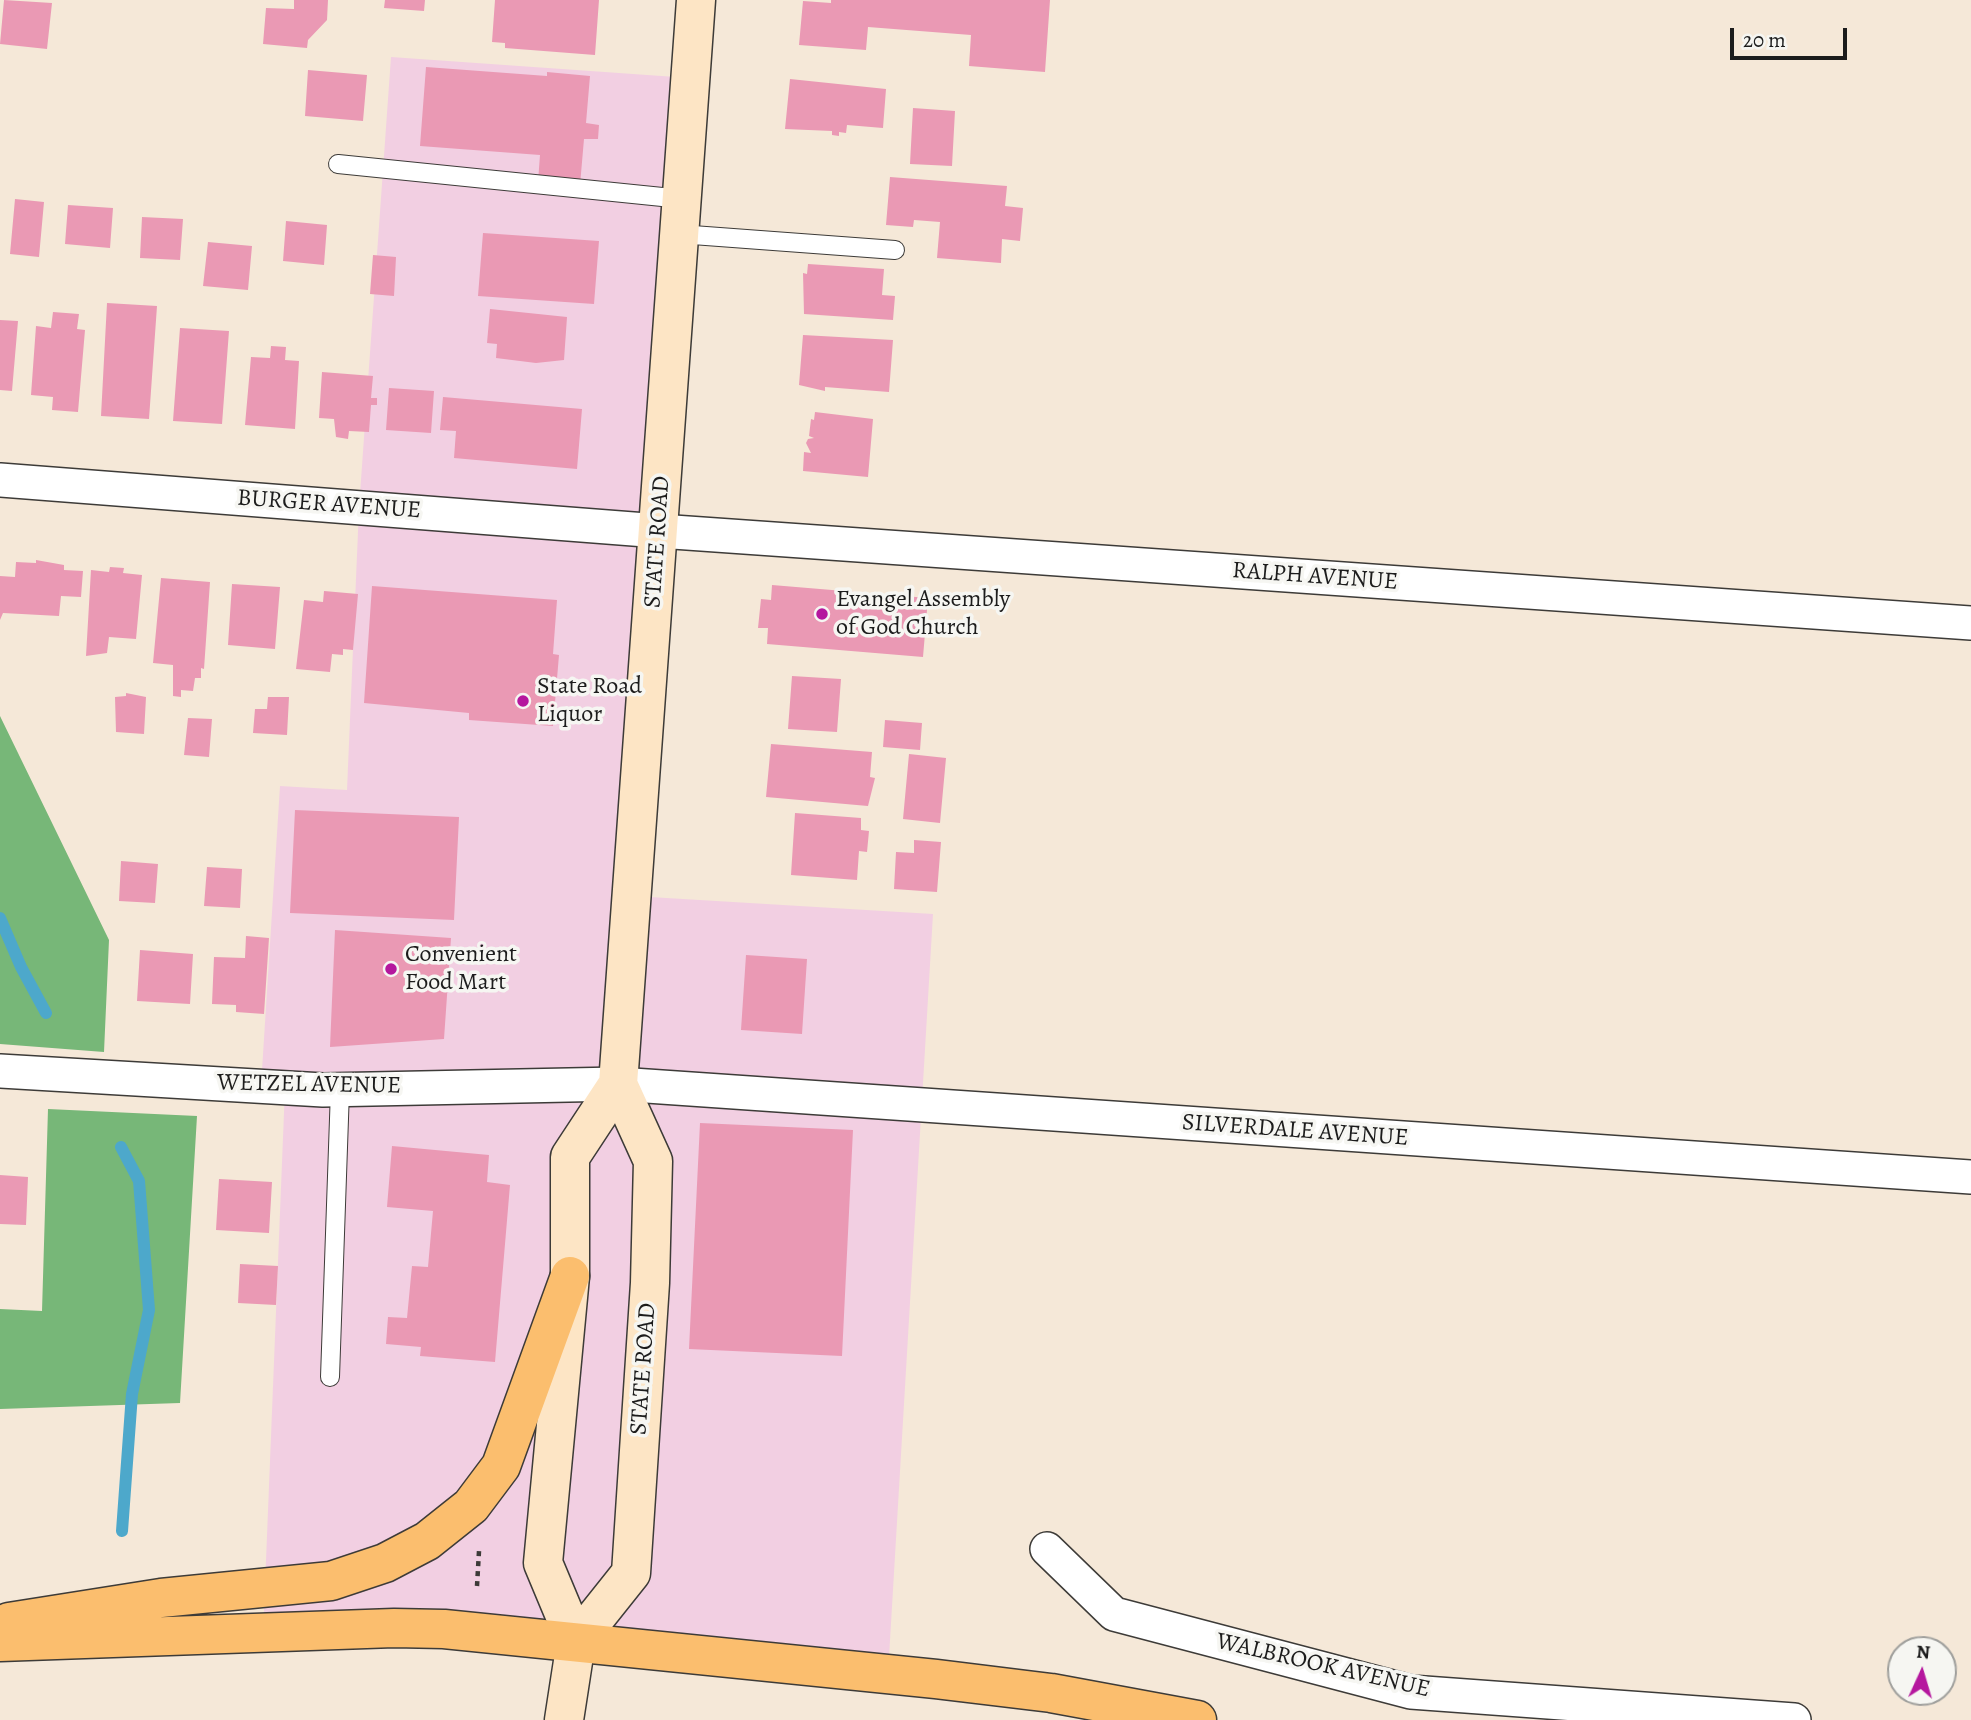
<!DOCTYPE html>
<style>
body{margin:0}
#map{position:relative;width:1971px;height:1720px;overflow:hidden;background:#f5e8d8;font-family:Alegreya,serif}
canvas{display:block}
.north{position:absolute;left:1887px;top:1636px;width:70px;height:70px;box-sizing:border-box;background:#f6f6f2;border:2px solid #9f9f9c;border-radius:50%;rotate:4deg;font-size:19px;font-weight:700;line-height:28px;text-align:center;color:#1c1c1c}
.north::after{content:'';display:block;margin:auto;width:24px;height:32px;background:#b5179e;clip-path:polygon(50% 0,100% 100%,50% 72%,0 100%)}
.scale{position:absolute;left:1730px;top:28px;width:117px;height:32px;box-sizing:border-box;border:4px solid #1c1c1c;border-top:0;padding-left:9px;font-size:21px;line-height:24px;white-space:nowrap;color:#1c1c1c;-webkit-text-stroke:5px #f6f6f2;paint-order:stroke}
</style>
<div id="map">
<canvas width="1971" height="1720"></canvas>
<div class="north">N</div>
<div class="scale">20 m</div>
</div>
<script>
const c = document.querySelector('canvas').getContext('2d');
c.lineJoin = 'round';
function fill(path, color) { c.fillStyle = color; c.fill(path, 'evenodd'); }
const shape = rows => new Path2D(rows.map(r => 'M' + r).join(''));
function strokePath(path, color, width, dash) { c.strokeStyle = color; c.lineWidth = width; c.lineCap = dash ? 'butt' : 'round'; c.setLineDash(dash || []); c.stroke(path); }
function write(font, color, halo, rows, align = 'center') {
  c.font = font + ' Alegreya,serif'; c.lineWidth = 7; c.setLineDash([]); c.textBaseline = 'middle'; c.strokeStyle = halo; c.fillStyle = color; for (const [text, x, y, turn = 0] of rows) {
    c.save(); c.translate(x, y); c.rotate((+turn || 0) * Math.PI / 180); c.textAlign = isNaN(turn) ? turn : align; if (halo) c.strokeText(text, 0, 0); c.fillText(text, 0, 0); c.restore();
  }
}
fill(shape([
 [391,57,690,78,633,896,933,914,888,1674,263,1635,285,1088,261,1086,280,786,347,790,359,508]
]), '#f2cfe2');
fill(shape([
 [0,716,109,940,104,1052,0,1044],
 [48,1109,197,1116,180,1403,0,1409,0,1309,42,1311]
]), '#77b778');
strokePath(shape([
 [0,918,21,967,46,1013],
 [121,1147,139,1181,149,1310,132,1394,122,1531]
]), '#4da8cb', 12);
fill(shape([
 [4,0,52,3,47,49,0,44],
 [294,0,328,0,327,20,308,40,307,48,263,44,266,8,294,9],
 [385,0,425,0,424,11,384,8],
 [495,0,599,0,595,55,505,48,505,43,492,42],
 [831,0,1050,0,1045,72,969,66,971,35,868,27,866,50,799,45,803,1,831,3],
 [426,67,547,76,547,72,590,76,586,123,599,125,598,139,584,139,580,185,538,182,540,155,420,146],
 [308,70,367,75,363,121,305,116],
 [790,79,886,89,883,128,847,125,846,133,839,132,839,136,832,135,832,131,785,129],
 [913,108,955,111,952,166,910,164],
 [890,177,1007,186,1005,206,1023,208,1020,241,1002,239,1001,263,937,258,940,222,914,220,913,227,886,225],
 [15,199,44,202,39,257,10,254],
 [68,205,113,208,110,248,65,244],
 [142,217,183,219,180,260,140,258],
 [286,221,327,225,324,265,283,261],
 [483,233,599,241,594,304,478,296],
 [208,242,252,246,248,290,203,286],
 [373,255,396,257,394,296,370,294],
 [808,264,884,269,882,295,895,296,893,320,804,314,803,273,807,274],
 [107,303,157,306,149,419,101,416],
 [490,309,567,317,564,360,536,363,496,358,497,344,487,343],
 [53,312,79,314,77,329,85,330,78,412,52,410,53,397,31,395,36,326,51,328],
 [0,320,18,321,12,391,0,390],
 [180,328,229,331,222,424,173,421],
 [803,335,893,340,889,392,825,387,825,391,799,385],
 [271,346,286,347,285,360,299,361,295,429,245,425,251,357,270,358],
 [322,372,373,376,371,398,377,398,377,405,371,405,369,432,349,431,348,439,336,437,334,419,319,418],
 [389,388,434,391,431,433,386,430],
 [443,397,582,409,577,469,454,458,456,431,440,430],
 [815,412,873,419,868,477,803,471,804,452,811,453,806,443,808,439,814,438,809,436,811,419,814,420],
 [36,560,64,565,64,570,83,571,81,597,61,596,59,616,3,613,0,620,0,576,15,577,16,562,36,563],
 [110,567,124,568,123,573,142,575,136,639,109,637,107,653,86,656,91,570,109,572],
 [161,578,210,582,204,669,201,668,201,678,195,678,193,691,181,690,181,697,173,696,173,665,153,663],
 [232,584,280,587,275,649,228,645],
 [772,585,928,598,923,657,767,644,768,628,758,628,761,599,771,600],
 [372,586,557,600,553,654,559,655,553,726,469,720,469,713,364,703],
 [324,591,358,594,353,650,343,649,343,655,332,654,330,672,296,669,304,600,323,602],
 [792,676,841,679,837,732,788,729],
 [126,693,146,697,144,734,116,732,115,697,126,696],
 [268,697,289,697,287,735,253,733,255,709,267,709],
 [188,718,212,719,209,757,184,755],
 [885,720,922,723,920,750,883,747],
 [771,744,872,752,870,777,875,778,868,806,766,797],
 [909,754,946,758,940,823,903,819],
 [295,810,459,817,454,920,290,913],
 [795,813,861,818,861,830,869,831,867,852,859,851,857,880,791,875],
 [914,840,941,842,937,892,894,889,896,852,914,853],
 [121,861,158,864,155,903,119,901],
 [207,867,242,869,240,908,204,906],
 [335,930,451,938,444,1039,330,1047],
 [246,936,269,938,264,1014,236,1012,236,1005,212,1004,214,957,245,958],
 [140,950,193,954,190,1004,137,1001],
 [746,955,807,959,802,1034,741,1030],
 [700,1123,853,1130,842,1356,689,1349],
 [392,1146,489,1155,487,1182,510,1185,495,1362,420,1356,421,1347,386,1344,388,1317,407,1318,412,1266,428,1267,433,1211,387,1207],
 [0,1175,28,1177,26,1225,0,1224],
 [219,1179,272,1182,269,1233,216,1230],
 [240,1264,278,1266,276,1305,238,1303]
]), '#ea99b4');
const service = shape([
 [338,164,682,199],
 [679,234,895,250],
 [330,1377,340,1090]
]);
const minor = shape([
 [0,480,659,531,1971,623],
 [0,1071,323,1090,618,1084,1971,1177],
 [1047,1549,1114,1614,1411,1692,1794,1720]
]);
const secondary = shape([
 [576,1642,543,1563,570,1276,570,1157,618,1084],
 [564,1720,576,1642,631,1573,650,1283,653,1161,618,1084,696,0]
]);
const motorway = shape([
 [9,1622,161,1598,331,1581,385,1563,427,1541,471,1506,501,1466,570,1276],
 [0,1642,394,1628,444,1629,936,1679,1051,1693,1197,1720]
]);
strokePath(service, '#3d3b38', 20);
strokePath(minor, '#3d3b38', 36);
strokePath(secondary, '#3d3b38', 41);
strokePath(motorway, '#3d3b38', 41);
strokePath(shape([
 [477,1586,479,1551]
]), '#3d3b38', 4.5, [5, 5]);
strokePath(service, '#fff', 18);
strokePath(minor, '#fff', 33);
strokePath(secondary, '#fde5c5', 38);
strokePath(motorway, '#fbbe6e', 38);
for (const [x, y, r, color] of [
 [822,614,7,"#b5179e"],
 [523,701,7,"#b5179e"],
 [391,969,7,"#b5179e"]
]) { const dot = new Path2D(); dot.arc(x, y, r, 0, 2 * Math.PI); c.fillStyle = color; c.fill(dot); strokePath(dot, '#f6f6f2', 2.5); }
write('24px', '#1c1c1c', '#f6f6f2', [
 ["BURGER AVENUE",329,505,4],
 ["STATE ROAD",658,542,-86],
 ["RALPH AVENUE",1315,577,4],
 ["WETZEL AVENUE",309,1085,1],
 ["SILVERDALE AVENUE",1295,1131,4],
 ["STATE ROAD",644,1369,-86],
 ["WALBROOK AVENUE",1323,1666,13]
]);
write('24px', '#1c1c1c', '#f6f6f2', [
 ["Evangel Assembly",836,600],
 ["of God Church",836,628],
 ["State Road",537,687],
 ["Liquor",537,715],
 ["Convenient",405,955],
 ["Food Mart",405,983]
], 'left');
</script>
